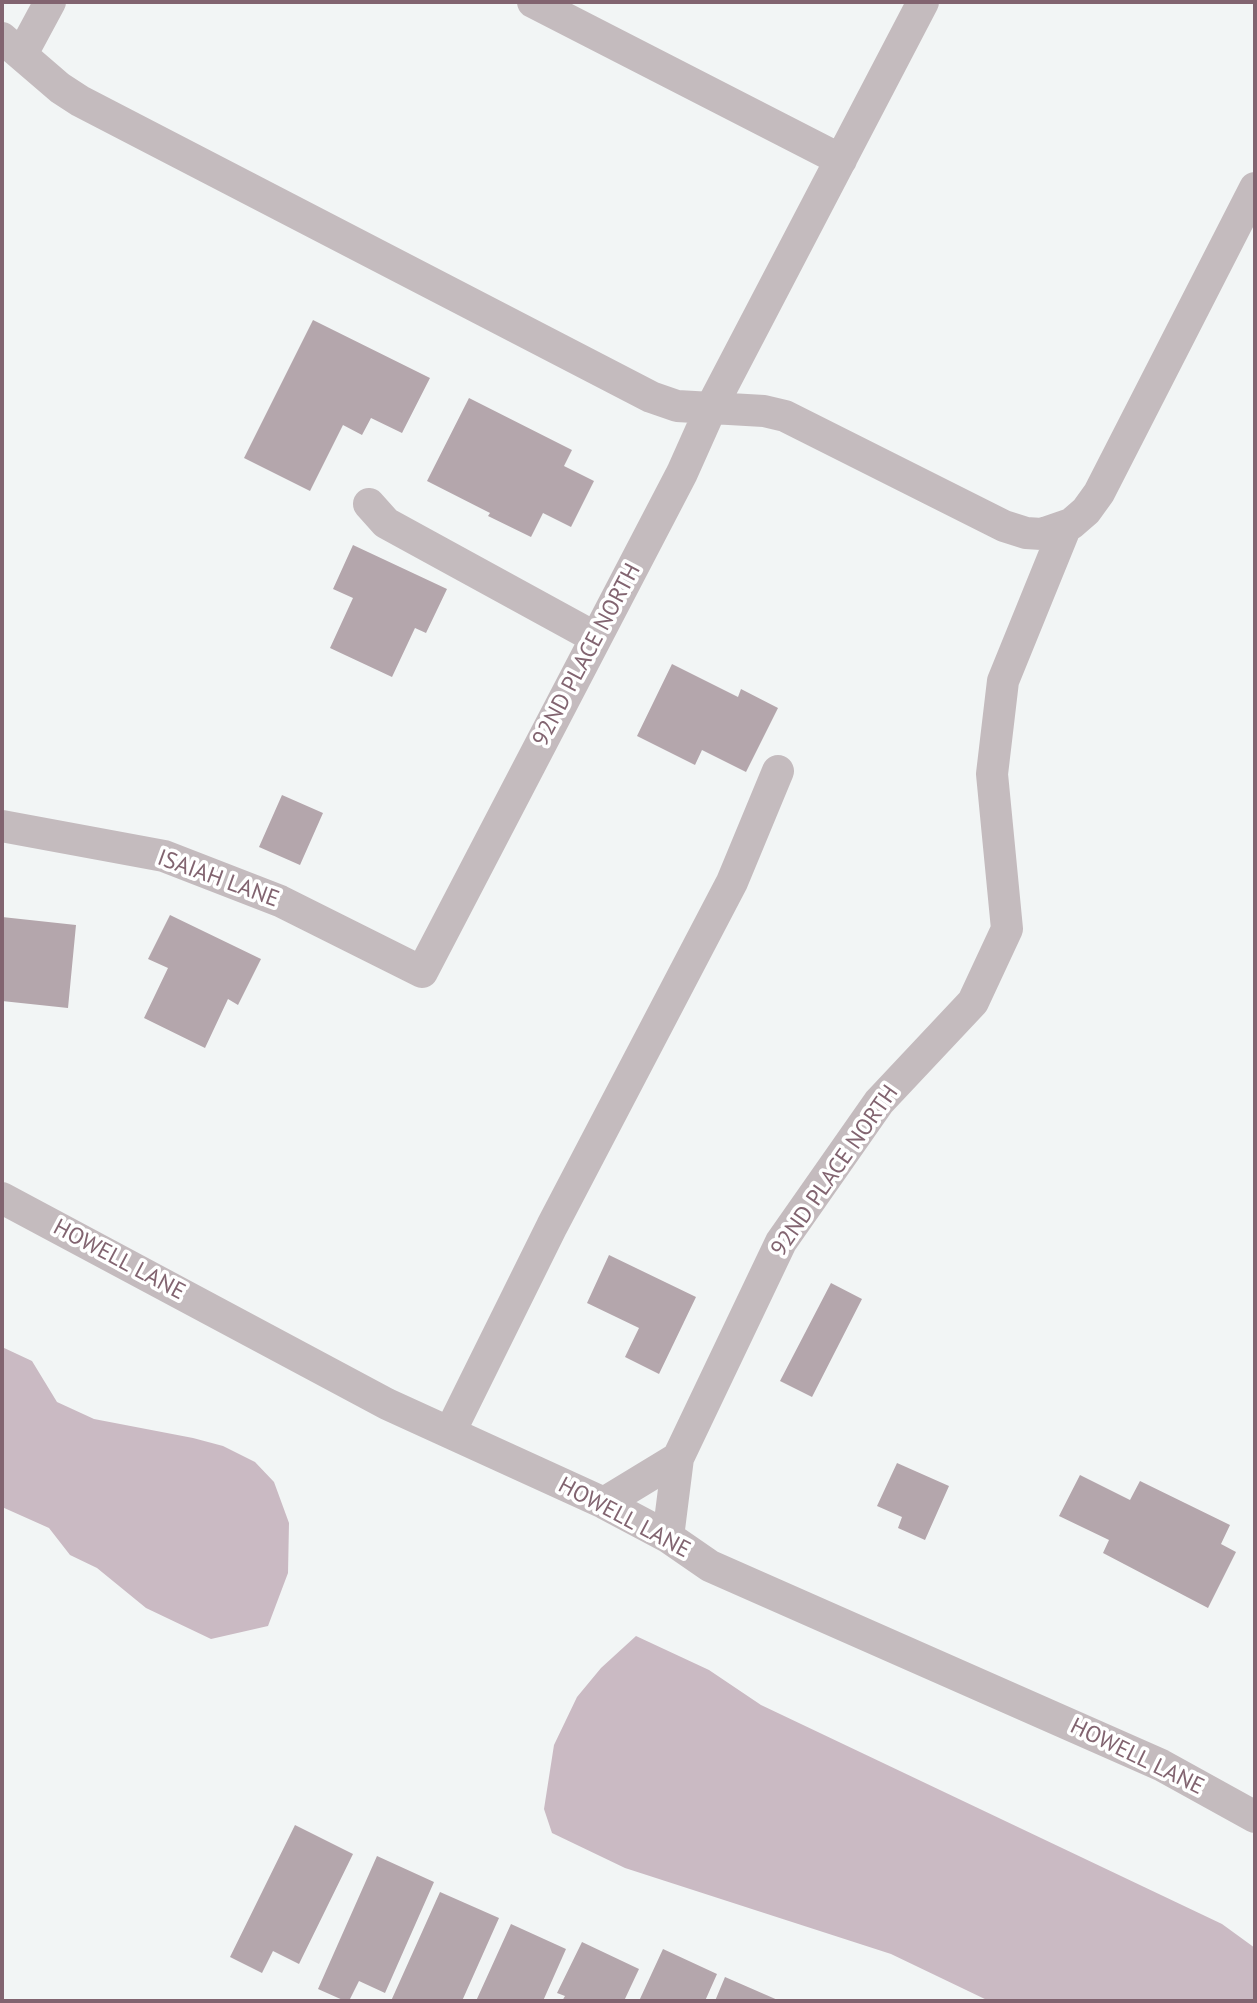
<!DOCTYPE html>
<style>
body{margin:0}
#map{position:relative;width:1257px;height:2003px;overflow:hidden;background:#f2f5f5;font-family:"PT Sans",sans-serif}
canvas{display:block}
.frame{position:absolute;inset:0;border:4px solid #826470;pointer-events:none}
</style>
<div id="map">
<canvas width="1257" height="2003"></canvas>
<div class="frame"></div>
</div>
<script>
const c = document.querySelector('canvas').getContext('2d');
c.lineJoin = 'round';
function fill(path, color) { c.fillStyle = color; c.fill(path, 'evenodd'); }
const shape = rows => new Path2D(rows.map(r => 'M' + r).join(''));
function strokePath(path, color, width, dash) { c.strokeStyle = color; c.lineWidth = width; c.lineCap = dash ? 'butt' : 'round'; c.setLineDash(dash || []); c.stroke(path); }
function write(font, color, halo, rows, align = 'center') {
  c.font = font + ' "PT Sans",sans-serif'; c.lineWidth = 7; c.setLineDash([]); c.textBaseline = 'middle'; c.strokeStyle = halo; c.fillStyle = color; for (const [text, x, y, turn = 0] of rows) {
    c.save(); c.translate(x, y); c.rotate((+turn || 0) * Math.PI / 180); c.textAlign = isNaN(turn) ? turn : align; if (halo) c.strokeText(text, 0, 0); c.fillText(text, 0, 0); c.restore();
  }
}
fill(shape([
 [2,1347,32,1361,57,1402,94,1419,193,1438,223,1446,255,1462,274,1482,289,1523,288,1573,268,1626,211,1639,146,1608,97,1568,70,1555,49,1528,2,1507],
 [636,1636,709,1670,761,1705,1222,1924,1255,1948,1255,2001,989,2001,891,1954,625,1868,552,1833,544,1809,554,1745,577,1697,601,1668]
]), '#cabac3');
fill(shape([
 [313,320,430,378,402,433,371,418,362,435,343,425,310,491,244,458],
 [469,398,572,450,564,466,594,481,571,527,543,513,531,537,488,516,490,513,427,481],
 [353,545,447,589,426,633,415,628,392,677,330,648,353,598,333,589],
 [672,664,738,697,741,689,778,708,746,772,702,750,695,765,637,736],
 [282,795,323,813,300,865,259,847],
 [170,915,261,959,238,1005,228,999,205,1048,144,1018,168,968,148,959],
 [2,917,76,925,68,1008,2,1001],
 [609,1255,696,1297,659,1374,625,1357,639,1328,587,1303],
 [831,1283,862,1299,812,1397,780,1381],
 [897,1463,949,1486,925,1540,898,1528,902,1517,877,1506],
 [1080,1475,1130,1500,1140,1481,1230,1525,1221,1544,1236,1552,1208,1608,1103,1553,1109,1540,1059,1516],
 [295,1825,353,1854,299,1964,273,1951,262,1973,230,1957],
 [377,1856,434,1882,385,1993,359,1981,349,2001,345,2001,318,1989],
 [440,1892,499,1918,462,2001,391,2001],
 [511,1924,566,1949,543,2001,476,2001],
 [582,1942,639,1969,624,2001,562,2001,565,1996,557,1993],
 [663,1949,717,1974,705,2001,639,2001],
 [725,1977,780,2001,715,2001]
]), '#b4a6ac');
strokePath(shape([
 [533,2,841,160],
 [2,38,60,88,80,101,651,397,677,406,764,411,785,416,1004,526,1026,533,1042,534,1071,524,1086,511,1099,493,1255,188],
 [22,54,50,2],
 [369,504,386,523,596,638],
 [2,826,164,856,280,901,422,972,682,473,711,408,923,2],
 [2,1198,387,1404,604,1503,668,1537,710,1566,1161,1765,1255,1817],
 [450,1432,552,1226,732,882,778,771],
 [604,1503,678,1458],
 [668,1537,678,1458,781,1242,879,1102,973,1002,1007,929,992,774,1003,681,1066,526]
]), '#c4bbbe', 32);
write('23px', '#826470', '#fff', [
 ["92ND PLACE NORTH",587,655,-62],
 ["ISAIAH LANE",218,879,20],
 ["92ND PLACE NORTH",835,1171,-55],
 ["HOWELL LANE",119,1260,28],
 ["HOWELL LANE",624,1518,28],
 ["HOWELL LANE",1137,1757,26]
]);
</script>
